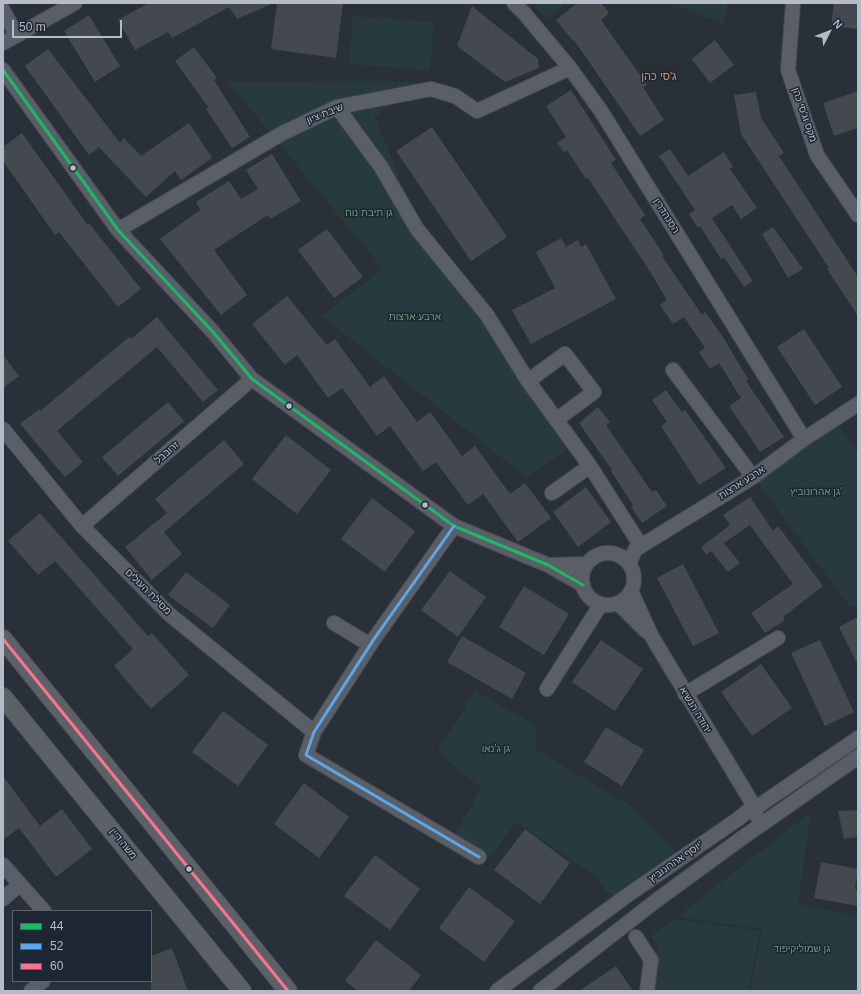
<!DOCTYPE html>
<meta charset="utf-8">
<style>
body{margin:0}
#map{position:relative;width:861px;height:994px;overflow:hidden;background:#2a3038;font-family:Arial,sans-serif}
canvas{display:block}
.frame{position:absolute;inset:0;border:4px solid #b4bcc9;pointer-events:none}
.legend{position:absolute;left:12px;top:910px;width:140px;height:72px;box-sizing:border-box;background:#1d2633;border:1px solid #59626f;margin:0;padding:5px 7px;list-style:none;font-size:12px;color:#b4bcc9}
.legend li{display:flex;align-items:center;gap:8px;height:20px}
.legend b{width:20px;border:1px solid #59626f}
.north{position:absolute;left:809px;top:12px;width:40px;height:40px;-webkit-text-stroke:3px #1d2633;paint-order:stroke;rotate:48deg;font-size:11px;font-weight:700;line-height:16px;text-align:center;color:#b4bcc9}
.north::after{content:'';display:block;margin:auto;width:14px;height:18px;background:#b4bcc9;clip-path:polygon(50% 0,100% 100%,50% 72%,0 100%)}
.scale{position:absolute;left:12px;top:20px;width:110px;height:18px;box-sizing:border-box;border:2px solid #b4bcc9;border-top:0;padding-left:5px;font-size:12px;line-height:14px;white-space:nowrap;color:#b4bcc9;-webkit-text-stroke:3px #1d2633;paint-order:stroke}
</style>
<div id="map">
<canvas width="861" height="994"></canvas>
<div class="frame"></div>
<ul class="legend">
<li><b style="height:5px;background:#1ab867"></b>44</li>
<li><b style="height:5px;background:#5aa8eb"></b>52</li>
<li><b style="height:5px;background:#fc738d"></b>60</li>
</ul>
<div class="north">N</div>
<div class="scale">50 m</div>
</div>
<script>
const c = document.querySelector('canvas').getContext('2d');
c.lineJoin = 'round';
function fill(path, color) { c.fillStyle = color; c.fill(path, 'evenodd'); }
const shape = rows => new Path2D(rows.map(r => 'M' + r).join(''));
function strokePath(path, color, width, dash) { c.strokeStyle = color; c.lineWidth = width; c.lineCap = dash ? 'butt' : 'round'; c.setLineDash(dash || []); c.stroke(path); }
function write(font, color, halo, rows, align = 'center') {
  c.font = font + ' Arial,Heebo,sans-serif'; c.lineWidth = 3; c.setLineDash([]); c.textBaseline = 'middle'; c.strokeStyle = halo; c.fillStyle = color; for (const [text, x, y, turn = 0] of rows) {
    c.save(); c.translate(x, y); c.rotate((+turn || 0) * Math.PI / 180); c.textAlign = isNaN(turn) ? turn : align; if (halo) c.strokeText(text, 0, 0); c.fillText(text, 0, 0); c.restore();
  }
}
fill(shape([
 [532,3,567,3,546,19],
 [670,3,728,3,723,24],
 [353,16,434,22,430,70,349,64],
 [227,81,419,82,375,117,419,225,577,443,526,477,322,316,383,269],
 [838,424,858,455,858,605,850,607,757,482],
 [475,691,537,726,536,750,630,805,677,853,613,900,593,874,515,822,492,857,455,835,481,788,437,752],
 [811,812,798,904,858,916,858,991,750,991,762,929,677,917],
 [675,919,760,931,748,991,652,991,658,946,651,936]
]), '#273a3e');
fill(shape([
 [149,3,274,3,237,19,229,7,172,38,168,32,135,50,118,20],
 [277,3,343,3,336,58,271,49],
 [577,3,601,3,609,13,601,20,647,85,643,87,664,120,640,136,574,40,573,41,556,20],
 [834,3,858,3,858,29,831,26],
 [472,6,538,59,539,68,505,82,457,46],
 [89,15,120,66,95,82,64,31],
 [715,40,734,65,710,83,692,59],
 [194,47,217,78,214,80,250,137,232,148,206,109,208,107,175,61],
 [48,49,120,143,124,138,141,156,189,123,212,158,181,180,175,171,146,197,99,147,89,155,25,66],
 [571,90,616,160,611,163,645,215,640,219,664,255,662,256,702,315,705,312,723,337,748,379,746,381,784,437,760,452,729,406,741,398,719,363,710,369,699,352,705,348,684,317,673,324,660,305,667,300,649,270,588,178,586,179,567,150,564,152,557,143,566,137,546,106],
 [858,91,858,128,834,136,823,103],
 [756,92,761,118,784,153,779,156,858,277,858,316,827,269,829,268,741,134,734,95],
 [432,127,507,237,471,261,396,151],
 [22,133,87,224,89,223,141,289,118,307,59,232,55,235,3,161,3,147],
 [670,149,688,176,724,152,733,167,730,169,757,208,741,219,732,205,712,218,753,281,744,287,724,257,721,259,700,226,698,228,689,214,695,210,659,156],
 [272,154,301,201,270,219,268,215,214,250,247,295,221,315,160,239,200,210,196,202,229,181,241,199,258,189,246,170],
 [773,227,803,269,788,278,762,234],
 [327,229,363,277,334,298,298,250],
 [561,238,566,247,578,240,581,247,586,244,616,299,531,344,512,310,555,288,536,252],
 [287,296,327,345,335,339,370,387,384,376,417,422,430,412,462,456,475,446,510,494,525,483,551,518,518,542,483,494,468,505,436,462,423,471,390,426,377,436,342,388,328,398,297,355,285,365,252,324],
 [157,317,218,390,203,402,157,347,57,431,83,462,65,477,20,424,39,409,40,411,129,337,131,339],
 [804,329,842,387,815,405,777,347],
 [3,355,19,376,3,388],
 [666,390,682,412,685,410,726,468,699,485,661,426,667,422,652,400],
 [168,402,184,421,118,476,102,457],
 [598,407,610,422,606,425,652,492,656,490,667,506,642,523,631,506,633,505,611,471,612,470,579,423],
 [286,435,331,470,297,514,252,479],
 [224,440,244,464,164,532,182,554,152,580,125,547,167,513,155,499],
 [586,487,611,522,578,547,553,512],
 [750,497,773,531,778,526,823,586,783,617,785,620,765,633,751,613,793,584,750,525,724,543,740,563,728,572,711,551,706,555,701,547,730,525,723,515],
 [372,498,415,531,385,572,341,539],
 [40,513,148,636,152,633,189,675,151,709,114,666,133,649,55,561,38,575,8,541],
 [683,564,719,633,693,646,657,578],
 [450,571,486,597,458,637,421,610],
 [186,572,230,605,213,628,168,595],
 [524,586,569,614,544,655,499,627],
 [858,617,858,665,839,627],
 [462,636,526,673,512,699,447,662],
 [601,640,643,669,615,711,572,682],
 [820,640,854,712,825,726,791,653],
 [761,664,792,708,752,736,721,692],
 [223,711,268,745,238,786,192,752],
 [606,727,644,750,622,786,584,762],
 [3,776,40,826,62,809,92,849,56,877,19,828,3,840],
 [304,783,349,817,319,858,274,824],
 [858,810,858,837,844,839,838,811],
 [525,829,570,863,540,904,494,870],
 [375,855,420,889,390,930,344,896],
 [821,862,858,869,855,889,858,890,858,906,814,898],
 [469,887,515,921,484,962,439,928],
 [376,940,421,975,409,991,358,991,345,981],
 [172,948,188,991,151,991,151,956],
 [616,966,633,991,579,991]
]), '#444950');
const minor = shape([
 [514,3,524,13,570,68,601,111,804,439],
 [793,3,788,70,817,155,858,215],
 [3,10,16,34],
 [3,43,75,3],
 [3,70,118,230,213,332,252,379,454,526,548,565,583,585],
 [337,107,381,167,417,229,487,315,528,381,590,466,641,546],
 [118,230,281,134,337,107,431,89,455,96,477,111,570,68],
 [673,370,753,477],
 [528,381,565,354,594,392,556,420],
 [3,429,82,526,169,614,314,732],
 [552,493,590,466],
 [82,526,252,379],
 [454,526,374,639,314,732,306,755,479,857],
 '582 579a26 26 0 1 1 52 0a26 26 0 1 1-52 0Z',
 [629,564,635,550,641,546,753,477,804,439,858,404],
 [549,565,587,564],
 [631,591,652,637,754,806,756,815],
 [618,603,646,631],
 [334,623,370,645],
 [547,689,601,604],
 [685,694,778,638],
 [3,865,44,911],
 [3,899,20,884],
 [636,937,651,960,647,991],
 [31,991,43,981],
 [497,991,625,897,738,819,754,806,760,805,858,738],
 [540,991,657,900,742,838,858,757]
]);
const major = shape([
 [3,639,288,991],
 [3,697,242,991]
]);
strokePath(minor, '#484c53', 16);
strokePath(major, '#484c55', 20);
strokePath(minor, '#5a5e66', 14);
strokePath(major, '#5c6168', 18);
strokePath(shape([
 [3,70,118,230,213,332,252,379,454,526,548,565,583,585]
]), '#1ab867', 3);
strokePath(shape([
 [454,526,374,639,314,732,306,755,479,857]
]), '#5aa8eb', 3);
strokePath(shape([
 [3,639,288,991]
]), '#fc738d', 3);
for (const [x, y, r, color] of [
 [73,168,3.5,"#b4bcc9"],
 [289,406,3.5,"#b4bcc9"],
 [425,505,3.5,"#b4bcc9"],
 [189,869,3.5,"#b4bcc9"]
]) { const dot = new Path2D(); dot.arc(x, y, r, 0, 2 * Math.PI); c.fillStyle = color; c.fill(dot); strokePath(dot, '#1d2633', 1.5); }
write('10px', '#b4bcc9', '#1d2633', [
 ["שיבת ציון",325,114,-22],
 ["מקס וג'סי כהן",804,115,71],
 ["הסנהדרין",666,216,58],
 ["זרובבל",167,453,-41],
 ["ארבע ארצות",742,483,-33],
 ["מסילת העולים",148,592,45],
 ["יהודה הנשיא",695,710,59],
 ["משה דיין",123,844,51],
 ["יוסף אהרונוביץ'",676,862,-35]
]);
write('10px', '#6b9a76', '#1d2633', [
 ["גן תיבת נוח",369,213],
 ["ארבע ארצות",415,317],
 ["גן אהרונוביץ'",816,492],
 ["גן ג'נאו",496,749],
 ["גן שמוליקיפוד",802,949]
]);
write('11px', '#d59563', '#1d2633', [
 ["ג'סי כהן",659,77]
]);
</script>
